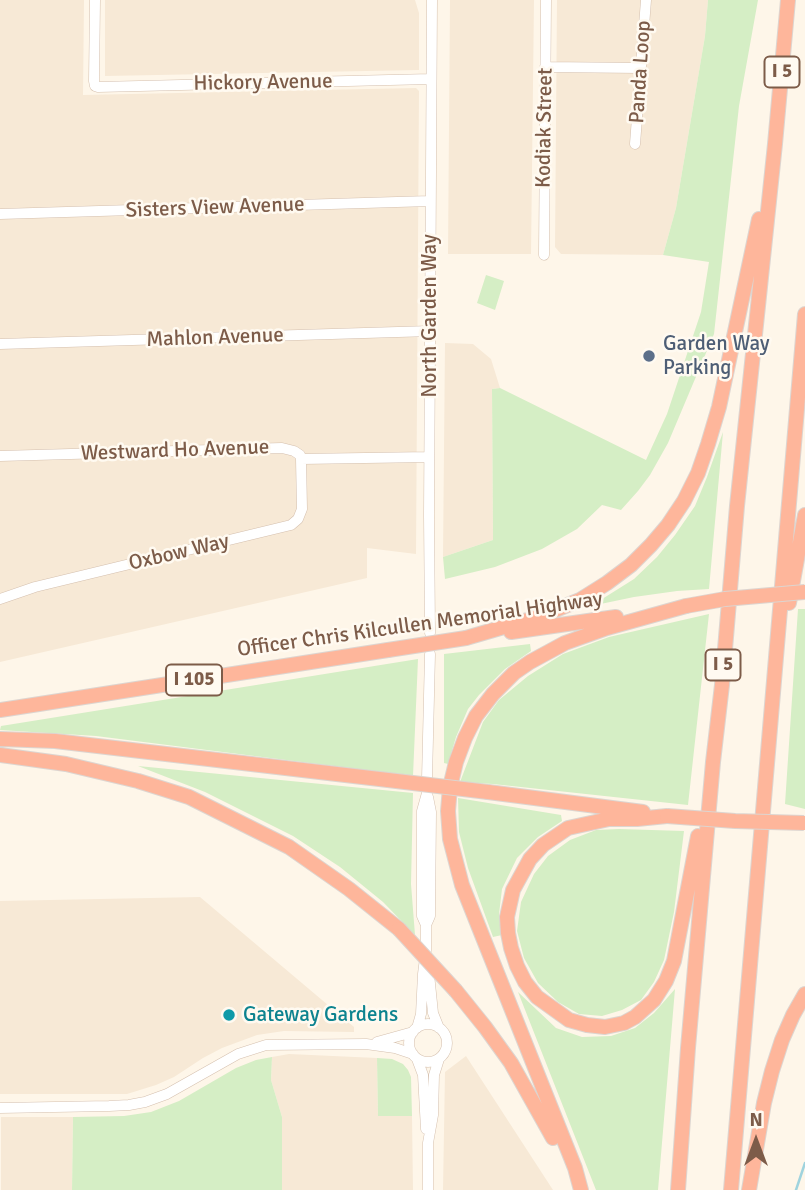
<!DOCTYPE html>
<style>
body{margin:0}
#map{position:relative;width:805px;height:1190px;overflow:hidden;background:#fef6e9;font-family:Signika,sans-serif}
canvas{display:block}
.north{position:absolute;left:721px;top:1106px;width:70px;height:70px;-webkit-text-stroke:5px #fffaf1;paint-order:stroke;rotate:0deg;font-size:19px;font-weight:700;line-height:28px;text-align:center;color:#7d5c49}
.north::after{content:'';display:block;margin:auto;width:24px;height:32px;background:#7d5c49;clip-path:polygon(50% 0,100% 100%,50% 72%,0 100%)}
</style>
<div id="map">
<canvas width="805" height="1190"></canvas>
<div class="north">N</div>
</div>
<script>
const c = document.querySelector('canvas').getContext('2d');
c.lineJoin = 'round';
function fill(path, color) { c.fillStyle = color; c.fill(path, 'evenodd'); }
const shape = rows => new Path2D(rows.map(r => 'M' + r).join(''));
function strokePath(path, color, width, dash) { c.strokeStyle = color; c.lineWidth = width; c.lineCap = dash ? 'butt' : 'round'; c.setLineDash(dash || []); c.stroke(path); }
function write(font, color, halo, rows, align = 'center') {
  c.font = font + ' Signika,sans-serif'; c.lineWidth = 5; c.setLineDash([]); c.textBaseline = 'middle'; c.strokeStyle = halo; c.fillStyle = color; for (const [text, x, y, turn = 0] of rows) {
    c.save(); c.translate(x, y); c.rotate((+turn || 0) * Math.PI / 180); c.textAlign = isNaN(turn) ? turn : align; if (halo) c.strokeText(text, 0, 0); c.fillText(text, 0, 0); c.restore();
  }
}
fill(shape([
 [0,0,84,0,83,95,416,88,419,91,416,554,367,548,367,578,0,662],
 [105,0,415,0,419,13,419,70,105,76],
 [450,0,534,0,531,254,448,254],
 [557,0,708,0,705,36,676,208,663,255,561,254,555,247],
 [445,343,473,344,491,359,500,388,492,389,493,540,443,557],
 [200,897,354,1027,354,1032,284,1031,257,1035,222,1048,203,1058,174,1077,156,1085,127,1094,0,1094,0,901],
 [289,1054,377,1058,378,1116,412,1116,413,1190,282,1190,282,1117,271,1080,272,1057],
 [466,1056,553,1190,443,1190,445,1072],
 [1,1117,73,1117,72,1190,1,1190]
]), '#f7e9d6');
fill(shape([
 [708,0,758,0,739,106,714,334,668,443,650,475,638,491,621,510,602,505,577,529,542,549,495,567,445,579,443,557,493,540,492,389,500,388,646,460,667,414,701,312,709,262,663,255,676,208,705,36],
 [486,275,504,281,495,310,477,303],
 [723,432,709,589,677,591,634,597,591,606,634,579,657,557,675,535,695,506,707,477],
 [798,609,805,609,805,809,785,804],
 [709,614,688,805,493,784,460,782,483,722,499,700,528,676,563,654,609,637],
 [530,644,531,651,505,669,479,695,468,709,456,737,448,764,444,763,444,654],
 [418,659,413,776,96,736,0,730,1,726],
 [138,766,413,793,411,884,415,935,383,902,340,867,293,836,205,792],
 [458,798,561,815,562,821,538,837,517,858,502,889,499,914,502,935,493,937,468,868,459,832],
 [619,829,684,831,674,912,664,960,654,982,641,1000,622,1010,602,1016,579,1014,558,1002,538,983,524,958,517,931,521,902,534,874,548,856,570,840,596,830],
 [675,989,658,1190,596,1190,518,992,556,1028,582,1037,611,1036,635,1028,654,1013],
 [272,1057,271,1080,282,1117,282,1190,72,1190,73,1117,124,1116,151,1112,179,1101,236,1068,256,1060],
 [377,1058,392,1059,403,1064,408,1070,411,1077,412,1116,378,1116]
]), '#d5eec5');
strokePath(shape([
 [796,1190,805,1163]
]), '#9fd3de', 2.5);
const minor = shape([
 [95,0,94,81,95,86,98,87,431,79],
 [545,67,641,68],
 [635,144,646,0],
 [0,214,430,201],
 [544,255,546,0],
 [0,344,431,331],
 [0,456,282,448,294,451,300,455,301,459,429,457],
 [0,599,35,587,291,525,298,519,302,509,301,459],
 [430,633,429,515,432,0],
 [427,779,430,654],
 [426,925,430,916,431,812,428,797],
 [428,964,433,1013,439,1028],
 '409 1043a19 19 0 1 1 38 0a19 19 0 1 1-38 0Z',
 [417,1028,421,1014,423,974,426,950,426,925,422,916,422,811,427,793],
 [377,1042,413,1032],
 [417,1059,423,1075,426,1129],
 [0,1108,109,1106,129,1105,145,1102,167,1094,238,1054,266,1045,366,1044,395,1048,413,1054],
 [428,1190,428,1143,433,1115,434,1075,439,1059]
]);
const highway = shape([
 [789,603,805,515],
 [511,632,616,617],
 [466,638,538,617,580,600,607,583,631,565,651,545,668,525,684,501,698,473,708,444,719,407,759,219],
 [0,710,388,650],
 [0,739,55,741,388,780],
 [0,755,66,764,138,781,189,797,289,847,349,889,399,929],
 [488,792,643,812],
 [667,816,637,819,609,819,568,828,543,845,530,859,513,890,507,917,508,933,511,948,517,966,525,982,537,997,569,1020,587,1025,605,1027,624,1023,635,1017,654,1000,666,981,674,961,698,836],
 [456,991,485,1027,511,1063,553,1138],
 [581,1190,575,1168,462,885,450,839,448,811,450,787,456,762,465,738,476,716,493,694,514,673,530,662,565,643,607,628,686,606],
 [678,1190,688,1048,713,762,722,685,737,506,775,144,788,0],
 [731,1190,805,314],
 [749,1190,764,1103,772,1071,782,1040,793,1015,805,994]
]);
strokePath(minor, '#d5c0af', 11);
strokePath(highway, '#ddd5d0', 16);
strokePath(minor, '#fff', 10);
strokePath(highway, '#feb69b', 14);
const highwayBridge = shape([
 [686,606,725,599,805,592],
 [388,650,466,638],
 [388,780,488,792],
 [667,816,735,821,804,823],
 [399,929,456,991]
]);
strokePath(highwayBridge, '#ddd5d0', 16, []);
strokePath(highwayBridge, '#feb69b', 14);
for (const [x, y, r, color] of [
 [649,356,7,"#5c6f8a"],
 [229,1015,7,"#0f9aa8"]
]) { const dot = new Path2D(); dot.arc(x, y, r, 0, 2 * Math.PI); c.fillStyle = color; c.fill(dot); strokePath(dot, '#fffaf1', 2.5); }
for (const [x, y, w] of [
 [782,72,35],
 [723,665,35],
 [194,680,56]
]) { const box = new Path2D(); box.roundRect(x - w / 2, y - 15.5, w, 31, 5); c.fillStyle = '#fffaf1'; c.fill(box); strokePath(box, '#7d5c49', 2); }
write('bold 19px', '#7d5c49', null, [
 ["I 5",782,72],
 ["I 5",723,665],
 ["I 105",194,680]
]);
write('21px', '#7d5c49', '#fffaf1', [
 ["Panda Loop",641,72,-86],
 ["Hickory Avenue",263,83,-1],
 ["Kodiak Street",545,128,-89],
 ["Sisters View Avenue",215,208,-2],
 ["North Garden Way",430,316,-90],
 ["Mahlon Avenue",215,338,-2],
 ["Westward Ho Avenue",175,451,-2],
 ["Oxbow Way",179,553,-13],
 ["Officer Chris Kilcullen Memorial Highway",420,625,-8]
]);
write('21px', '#4e5e75', '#fffaf1', [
 ["Garden Way",663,344],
 ["Parking",663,368]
], 'left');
write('21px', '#0d838f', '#fffaf1', [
 ["Gateway Gardens",243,1015]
], 'left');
</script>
